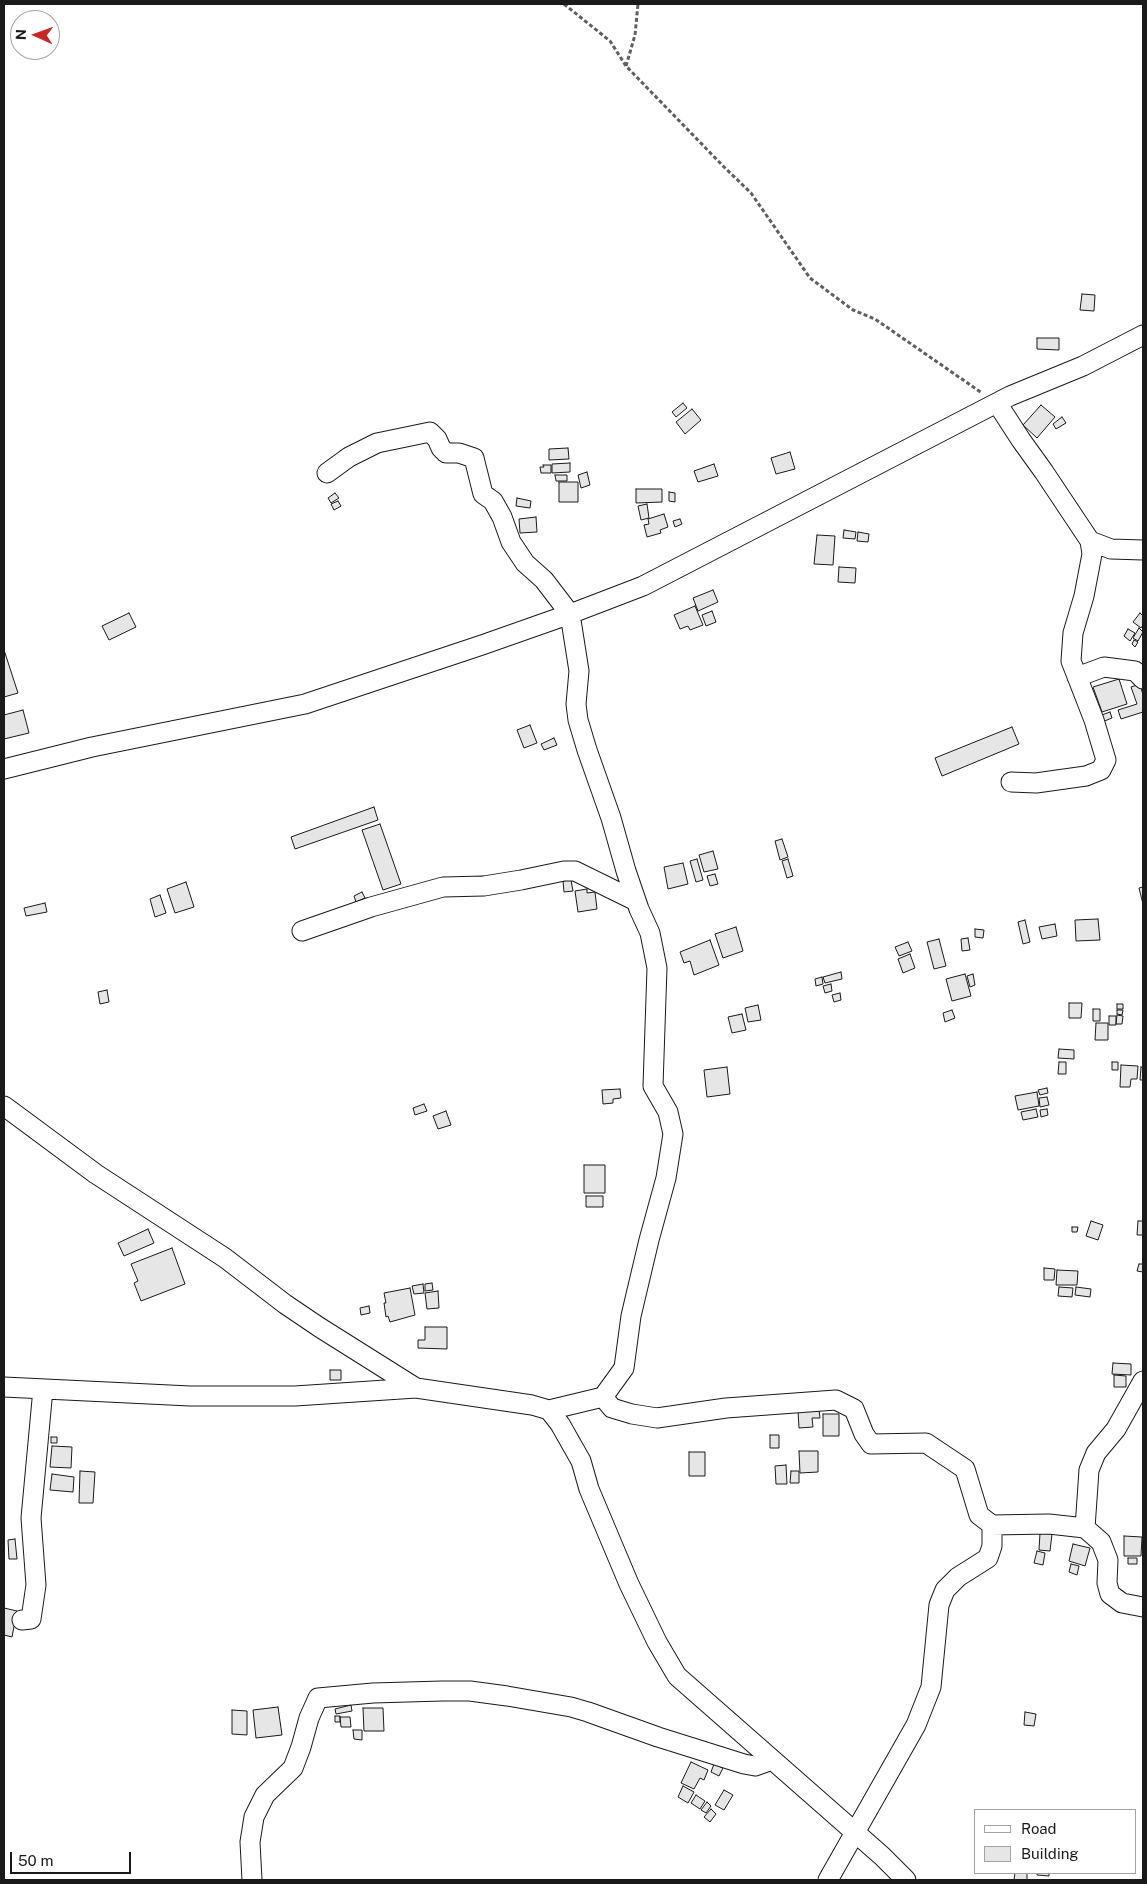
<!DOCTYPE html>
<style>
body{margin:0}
#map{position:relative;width:1147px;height:1884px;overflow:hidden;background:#fff;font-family:"Public Sans",sans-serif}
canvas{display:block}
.frame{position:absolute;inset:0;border:5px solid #1a1a1a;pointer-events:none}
.legend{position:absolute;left:974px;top:1809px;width:162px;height:65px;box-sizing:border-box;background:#fff;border:1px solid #a3a3a3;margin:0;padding:6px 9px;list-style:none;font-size:15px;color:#1a1a1a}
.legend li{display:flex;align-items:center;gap:10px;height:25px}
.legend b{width:25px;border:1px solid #a3a3a3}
.north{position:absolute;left:10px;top:10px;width:50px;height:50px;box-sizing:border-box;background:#fff;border:1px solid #a3a3a3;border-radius:50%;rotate:272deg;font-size:14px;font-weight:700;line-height:20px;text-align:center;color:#1a1a1a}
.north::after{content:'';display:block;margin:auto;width:18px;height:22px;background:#c62828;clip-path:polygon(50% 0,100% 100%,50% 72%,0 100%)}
.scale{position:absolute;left:10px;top:1852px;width:121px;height:22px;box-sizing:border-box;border:2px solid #1a1a1a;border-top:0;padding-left:6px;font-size:15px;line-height:18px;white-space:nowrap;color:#1a1a1a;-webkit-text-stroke:4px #fff;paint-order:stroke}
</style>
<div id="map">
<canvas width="1147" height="1884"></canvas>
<div class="frame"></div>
<ul class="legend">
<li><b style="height:6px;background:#fff"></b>Road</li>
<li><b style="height:14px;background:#e6e6e6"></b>Building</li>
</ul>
<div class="north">N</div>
<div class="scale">50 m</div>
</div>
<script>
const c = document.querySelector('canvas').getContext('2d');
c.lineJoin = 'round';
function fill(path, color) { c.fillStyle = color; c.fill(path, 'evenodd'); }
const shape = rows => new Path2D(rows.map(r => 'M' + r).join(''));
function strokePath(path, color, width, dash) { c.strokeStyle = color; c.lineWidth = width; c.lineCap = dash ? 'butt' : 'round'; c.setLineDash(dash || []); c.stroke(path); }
const building = shape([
 [1082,294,1095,295,1094,311,1080,310,1082,294],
 [1037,338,1059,338,1059,350,1037,349,1037,338],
 [683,403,687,408,676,417,672,412,683,403],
 [1041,405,1055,417,1037,438,1023,425,1041,405],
 [692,409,701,420,685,434,676,422,692,409],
 [1062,417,1066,423,1056,429,1053,424,1062,417],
 [568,448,569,459,549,460,549,449,568,448],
 [790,452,795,469,776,474,771,458,790,452],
 [570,463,570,472,552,473,552,464,570,463],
 [714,464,718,476,698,482,694,471,714,464],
 [543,465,551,465,551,473,541,473,540,467,544,467,543,465],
 [587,472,590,485,581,488,578,475,587,472],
 [555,475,567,475,567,481,556,481,555,475],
 [559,482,578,482,578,502,559,502,559,482],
 [636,489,662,489,662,502,636,503,636,489],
 [669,492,675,493,675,502,669,501,669,492],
 [335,493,339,498,331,503,328,498,335,493],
 [517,498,531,501,530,508,516,506,517,498],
 [338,501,341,506,334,510,331,504,338,501],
 [647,504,649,518,641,520,638,506,647,504],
 [664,514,668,527,660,530,661,533,647,537,644,525,649,524,648,519,664,514],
 [536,517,537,532,520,533,519,519,536,517],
 [680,519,682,524,675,527,673,521,680,519],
 [844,530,856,532,855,539,843,538,844,530],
 [858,532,869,534,868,542,857,541,858,532],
 [817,535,835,536,833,565,814,564,817,535],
 [839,567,856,568,855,583,838,582,839,567],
 [713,590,718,602,698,611,693,598,713,590],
 [695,606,703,625,690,630,688,626,680,629,674,615,695,606],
 [712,611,716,622,706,626,702,615,712,611],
 [129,613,136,627,109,640,102,626,129,613],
 [1140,613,1143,616,1143,625,1141,628,1133,622,1140,613],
 [1139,628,1143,632,1138,641,1133,638,1139,628],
 [1128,629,1135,633,1130,641,1124,636,1128,629],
 [1134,640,1138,642,1135,647,1132,644,1134,640],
 [5,653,18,693,4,697,4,654,5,653],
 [1119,679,1127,704,1102,712,1093,687,1119,679],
 [1140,684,1143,695,1143,712,1121,719,1118,710,1137,704,1131,687,1140,684],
 [23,710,29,733,4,739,4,715,23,710],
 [1110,712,1112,718,1102,722,1099,716,1110,712],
 [530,725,537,743,524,748,517,730,530,725],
 [1012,727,1019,744,942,776,935,758,1012,727],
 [554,738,557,745,544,750,541,744,554,738],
 [374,807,378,820,295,849,291,837,374,807],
 [380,824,401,884,383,890,362,830,380,824],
 [782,839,788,857,780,860,775,841,782,839],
 [713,851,718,869,704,872,699,855,713,851],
 [697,859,703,880,696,882,690,861,697,859],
 [788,859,793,876,787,878,782,861,788,859],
 [683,863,688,884,668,889,664,867,683,863],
 [715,874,718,884,710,886,707,876,715,874],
 [571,880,573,891,564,892,563,881,571,880],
 [186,882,194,907,175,913,167,889,186,882],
 [1143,887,1143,904,1139,888,1143,887],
 [587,889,587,893,595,892,597,909,578,912,575,891,587,889],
 [362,892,365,898,356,902,354,896,362,892],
 [160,895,166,913,155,917,150,899,160,895],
 [45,903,47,912,26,916,24,908,45,903],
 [1098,919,1100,940,1076,941,1075,920,1098,919],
 [1025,920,1030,942,1023,944,1018,922,1025,920],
 [1055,924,1057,936,1042,939,1039,927,1055,924],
 [736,927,743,951,723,958,715,934,736,927],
 [975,929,984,930,983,938,975,937,975,929],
 [968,938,970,950,962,951,961,939,968,938],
 [939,939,946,966,934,969,927,942,939,939],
 [710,940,719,965,694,975,690,961,684,963,680,952,710,940],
 [908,942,912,951,899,956,895,947,908,942],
 [910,954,915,968,903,973,898,959,910,954],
 [841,972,842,979,825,983,823,977,841,972],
 [965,974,971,996,952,1001,946,979,965,974],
 [973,974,975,985,970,987,967,976,973,974],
 [822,977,823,984,816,986,815,979,822,977],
 [831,984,832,991,825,993,823,986,831,984],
 [107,990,109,1002,100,1004,98,992,107,990],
 [840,993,841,1000,834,1002,832,995,840,993],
 [1069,1003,1082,1003,1081,1018,1069,1018,1069,1003],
 [1117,1004,1123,1004,1123,1009,1117,1009,1117,1004],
 [758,1005,761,1020,748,1022,745,1008,758,1005],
 [1093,1009,1100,1009,1100,1021,1093,1021,1093,1009],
 [952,1010,955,1018,945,1022,943,1013,952,1010],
 [1117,1010,1123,1010,1122,1015,1117,1014,1117,1010],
 [742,1014,746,1030,732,1033,728,1017,742,1014],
 [1117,1015,1123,1016,1122,1024,1116,1024,1117,1015],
 [1109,1016,1116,1016,1116,1025,1109,1025,1109,1016],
 [1096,1023,1108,1023,1108,1040,1095,1040,1096,1023],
 [1059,1049,1074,1050,1074,1059,1058,1058,1059,1049],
 [1059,1062,1066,1062,1066,1074,1058,1074,1059,1062],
 [1112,1062,1118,1062,1118,1070,1112,1070,1112,1062],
 [1121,1065,1138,1066,1137,1079,1131,1079,1130,1087,1120,1087,1121,1065],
 [727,1067,730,1094,707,1097,704,1070,727,1067],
 [1141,1067,1143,1068,1143,1080,1140,1080,1141,1067],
 [1047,1088,1048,1093,1040,1095,1038,1090,1047,1088],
 [620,1089,621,1098,613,1099,613,1103,603,1104,602,1090,620,1089],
 [1037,1092,1039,1106,1018,1110,1015,1096,1037,1092],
 [1047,1097,1049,1105,1040,1107,1039,1098,1047,1097],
 [424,1104,427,1111,415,1115,413,1108,424,1104],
 [1036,1109,1038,1117,1023,1120,1021,1112,1036,1109],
 [1047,1109,1048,1115,1041,1117,1040,1110,1047,1109],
 [446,1111,451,1125,438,1129,433,1116,446,1111],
 [584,1165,605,1165,605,1193,584,1193,584,1165],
 [586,1196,603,1196,603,1207,586,1207,586,1196],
 [1091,1221,1103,1225,1098,1240,1086,1236,1091,1221],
 [1138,1221,1143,1221,1143,1235,1137,1235,1138,1221],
 [1072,1227,1078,1227,1077,1232,1072,1232,1072,1227],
 [148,1229,154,1243,124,1256,118,1243,148,1229],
 [172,1248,185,1284,141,1301,134,1283,138,1281,131,1264,172,1248],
 [1139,1264,1143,1264,1143,1272,1137,1271,1139,1264],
 [1044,1268,1055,1269,1054,1280,1044,1280,1044,1268],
 [1057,1270,1078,1271,1077,1285,1056,1285,1057,1270],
 [432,1283,433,1290,425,1291,425,1284,432,1283],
 [423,1284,424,1293,414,1294,412,1286,423,1284],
 [1059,1287,1073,1288,1072,1297,1058,1296,1059,1287],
 [1076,1287,1091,1289,1090,1297,1075,1295,1076,1287],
 [410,1288,415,1315,390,1322,388,1316,386,1317,384,1303,386,1303,384,1293,410,1288],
 [438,1291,439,1308,427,1309,425,1293,438,1291],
 [369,1306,370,1313,361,1315,360,1308,369,1306],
 [425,1327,447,1327,447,1349,418,1348,418,1340,425,1340,425,1327],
 [1113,1363,1131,1364,1131,1375,1112,1374,1113,1363],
 [330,1370,341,1370,341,1380,330,1380,330,1370],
 [1114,1375,1126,1376,1126,1387,1114,1387,1114,1375],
 [819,1410,820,1418,812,1418,813,1427,799,1428,798,1411,819,1410],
 [823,1414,839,1414,839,1436,823,1436,823,1414],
 [770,1435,779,1435,779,1448,770,1448,770,1435],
 [51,1437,57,1437,57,1443,51,1443,51,1437],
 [52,1446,72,1447,71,1468,50,1467,52,1446],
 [799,1451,818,1451,818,1472,800,1473,799,1451],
 [689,1452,705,1452,705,1476,689,1476,689,1452],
 [786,1465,787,1484,776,1484,775,1466,786,1465],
 [80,1471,95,1472,93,1503,79,1503,80,1471],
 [791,1471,799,1471,799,1483,790,1483,791,1471],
 [52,1474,74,1477,73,1492,50,1490,52,1474],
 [1040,1533,1052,1534,1050,1551,1039,1550,1040,1533],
 [1124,1536,1142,1537,1141,1556,1124,1556,1124,1536],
 [15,1539,17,1559,9,1559,8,1540,15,1539],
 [1073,1544,1090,1548,1085,1566,1069,1561,1073,1544],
 [1037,1551,1045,1553,1043,1565,1034,1563,1037,1551],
 [1128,1558,1137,1558,1137,1564,1128,1564,1128,1558],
 [1071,1564,1079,1566,1077,1575,1069,1572,1071,1564],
 [4,1608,17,1611,12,1637,4,1635,4,1608],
 [351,1705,352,1711,336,1714,335,1709,351,1705],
 [278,1707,282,1735,256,1738,253,1710,278,1707],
 [363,1708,383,1708,384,1731,364,1731,363,1708],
 [232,1710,247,1711,247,1735,232,1734,232,1710],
 [1025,1712,1036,1714,1034,1726,1024,1725,1025,1712],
 [335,1716,340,1716,340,1722,335,1722,335,1716],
 [340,1717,350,1717,351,1727,341,1727,340,1717],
 [353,1730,362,1730,362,1740,354,1739,353,1730],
 [691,1762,708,1770,704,1780,700,1778,694,1789,681,1783,691,1762],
 [714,1764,723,1768,719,1776,711,1772,714,1764],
 [683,1786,694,1792,688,1803,678,1797,683,1786],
 [724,1790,733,1795,724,1810,715,1805,724,1790],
 [696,1795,705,1801,700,1809,691,1803,696,1795],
 [707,1802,711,1806,706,1813,701,1810,707,1802],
 [711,1809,716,1814,710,1822,704,1817,711,1809],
 [1015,1873,1027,1873,1027,1880,1014,1880,1015,1873],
 [1037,1873,1049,1873,1049,1876,1037,1875,1037,1873]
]);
fill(building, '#e6e6e6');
strokePath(building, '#1a1a1a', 1);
const minor = shape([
 [997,403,1021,440,1044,472,1090,541,1111,549,1143,550],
 [327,473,349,457,377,443,430,432,437,439,441,448,446,453,459,453,474,458,483,494,493,501,502,517,511,542,525,563,544,580,570,614,579,671,576,704,578,720,587,750,611,818,626,871,639,909,650,933,657,968,653,1086,668,1112,673,1134,666,1178,649,1240,631,1316,624,1368,603,1397,549,1410],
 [1077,677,1104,667,1135,671,1143,679],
 [4,769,92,747,305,704,482,645,570,614,643,586,1010,396,1083,366,1143,335],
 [1011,782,1036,783,1086,776,1101,770,1106,760,1094,720,1071,661,1073,633,1084,596,1092,554,1090,541],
 [302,931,371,907,443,887,484,886,521,880,564,871,575,871,636,901],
 [4,1106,96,1174,225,1258,285,1304,319,1327,416,1388,532,1405,549,1410,560,1424,581,1461,589,1489,629,1584,657,1642,677,1676,882,1856,906,1880],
 [4,1387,190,1396,295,1396,416,1388],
 [603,1397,612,1408,632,1414,657,1418,726,1408,836,1400,854,1409,864,1434,871,1444,926,1443,965,1469,979,1515,992,1525,1049,1524,1085,1528,1101,1542,1108,1560,1107,1583,1110,1594,1122,1603,1143,1607],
 [1085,1528,1089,1470,1096,1453,1116,1429,1143,1381],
 [22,1620,31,1619,36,1585,31,1518,43,1389],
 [252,1880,250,1842,254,1817,265,1795,293,1768,301,1747,309,1718,318,1698,373,1693,442,1691,470,1691,507,1696,571,1707,588,1712,658,1737,744,1764,755,1766,772,1760],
 [828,1880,916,1725,931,1687,939,1605,945,1590,958,1577,988,1558,992,1546,992,1525]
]);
strokePath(minor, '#1a1a1a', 21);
strokePath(shape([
 [564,4,610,41,626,66,724,167,751,193,810,278,853,310,875,319,982,393],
 [626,66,635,35,638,4]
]), '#5f5f5f', 3, [4, 2.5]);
strokePath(minor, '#fff', 19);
</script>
